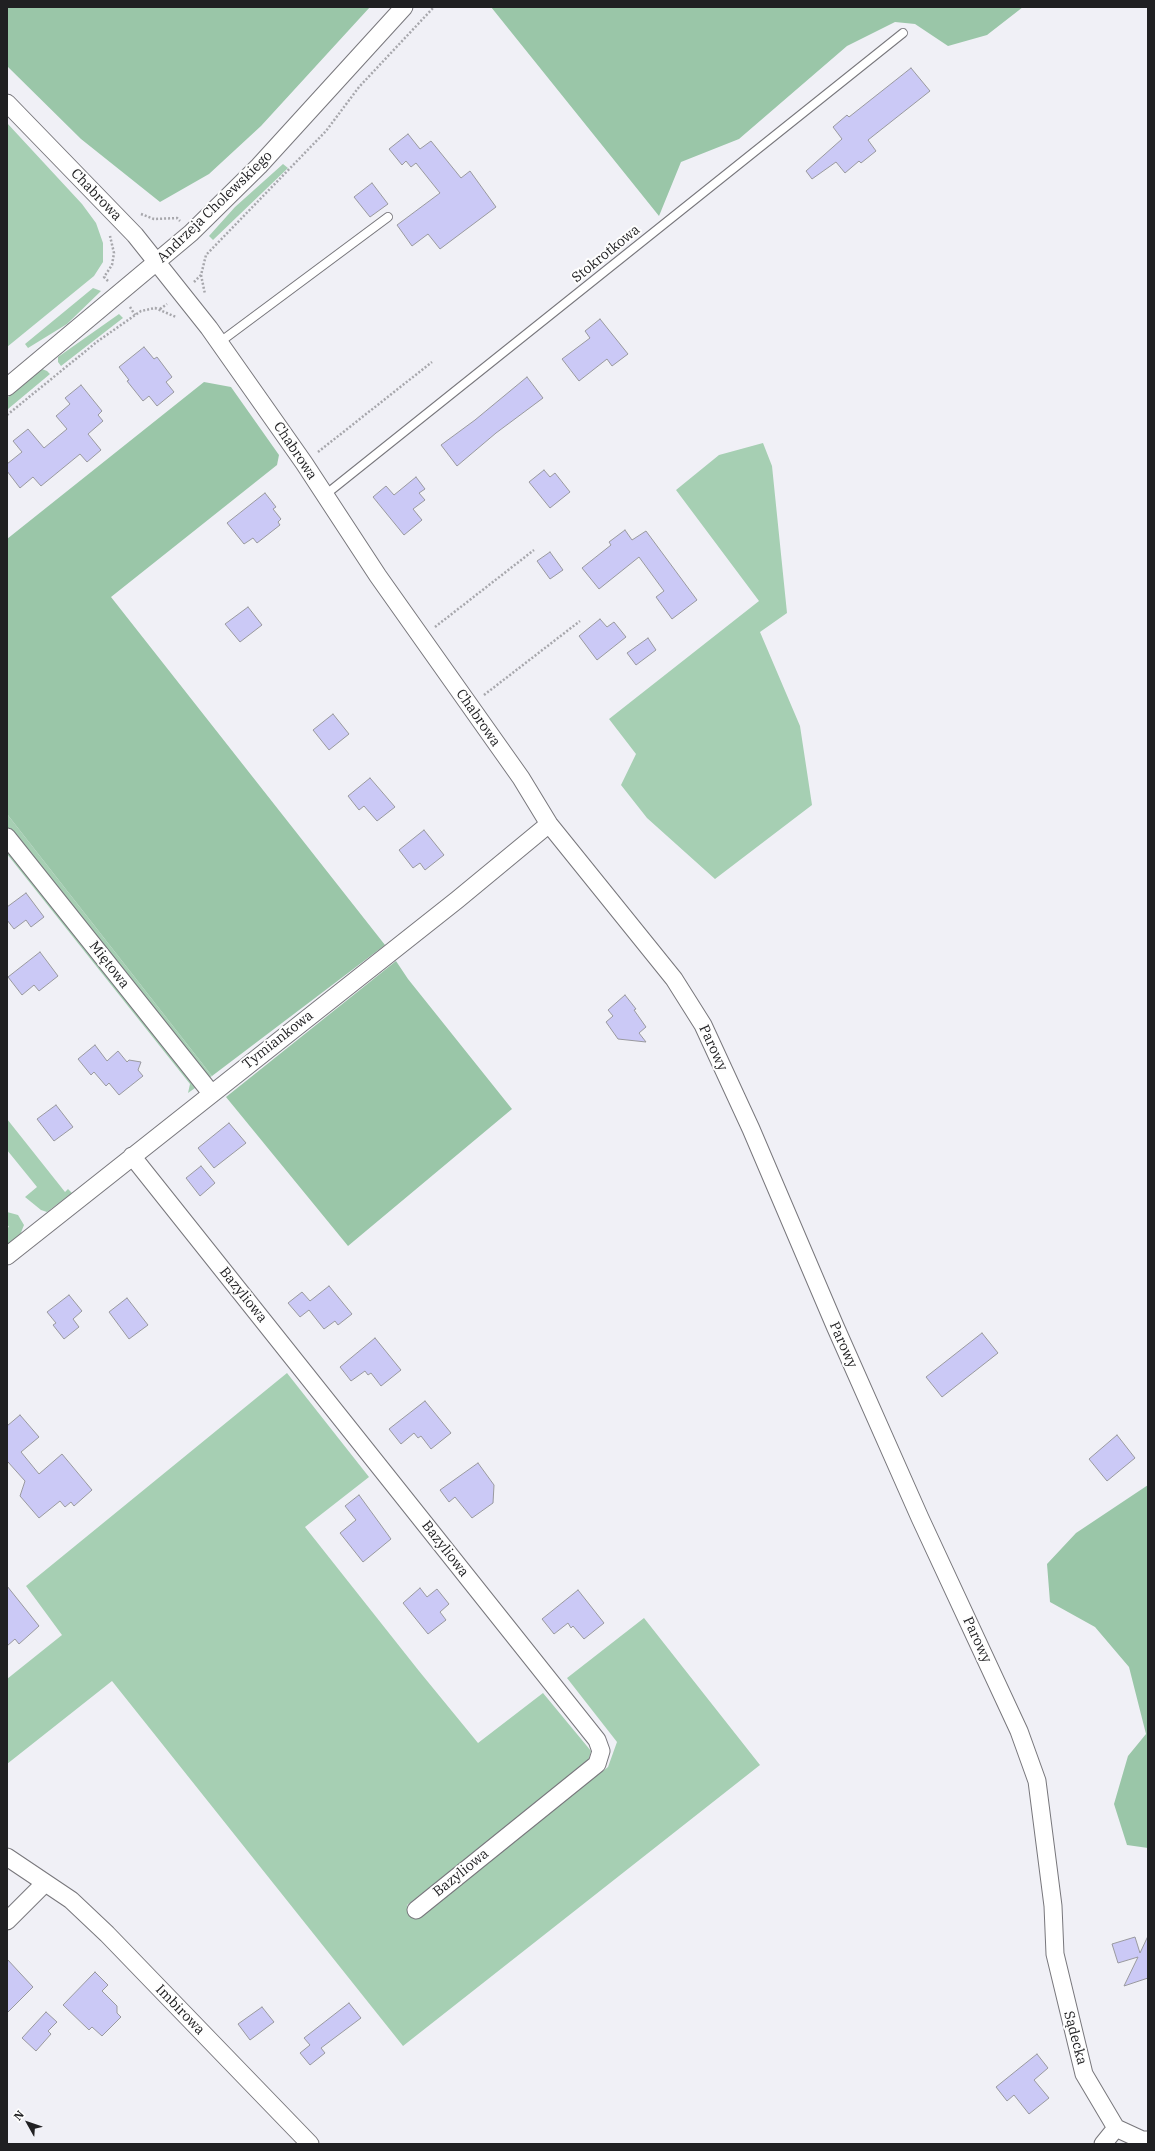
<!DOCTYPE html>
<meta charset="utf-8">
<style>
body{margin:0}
#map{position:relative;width:1155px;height:2151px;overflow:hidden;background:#f0f0f6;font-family:"IBM Plex Serif",serif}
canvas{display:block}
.frame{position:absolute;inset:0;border:8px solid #202022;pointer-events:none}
.north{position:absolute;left:8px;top:2103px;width:40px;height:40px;-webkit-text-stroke:3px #fefefe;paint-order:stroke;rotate:310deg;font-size:11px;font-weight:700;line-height:16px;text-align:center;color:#202022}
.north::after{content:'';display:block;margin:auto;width:14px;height:18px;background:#202022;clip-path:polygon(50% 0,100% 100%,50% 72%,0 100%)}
</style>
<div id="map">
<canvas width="1155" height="2151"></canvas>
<div class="frame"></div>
<div class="north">N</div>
</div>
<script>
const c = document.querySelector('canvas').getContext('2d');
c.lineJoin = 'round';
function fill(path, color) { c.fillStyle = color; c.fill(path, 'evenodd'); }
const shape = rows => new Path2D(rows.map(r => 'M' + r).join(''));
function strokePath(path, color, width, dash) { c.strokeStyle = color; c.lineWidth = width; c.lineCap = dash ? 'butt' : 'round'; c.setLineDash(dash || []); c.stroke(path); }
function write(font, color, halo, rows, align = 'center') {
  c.font = font + ' "IBM Plex Serif",serif'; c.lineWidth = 4; c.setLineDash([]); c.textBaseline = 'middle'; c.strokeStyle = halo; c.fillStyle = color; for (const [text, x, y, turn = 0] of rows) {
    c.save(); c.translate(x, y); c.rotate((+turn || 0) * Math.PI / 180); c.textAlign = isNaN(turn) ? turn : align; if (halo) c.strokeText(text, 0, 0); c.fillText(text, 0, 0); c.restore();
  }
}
fill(shape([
 [7,123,82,204,96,223,103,243,103,262,94,276,7,347],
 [283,164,288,168,213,240,209,236,235,207],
 [93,288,101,291,67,324,28,348,25,344],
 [119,314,123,318,61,366,58,362,58,357],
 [42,369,47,371,50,374,8,409,7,398],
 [763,443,772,466,787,613,760,632,800,726,812,805,715,879,647,818,621,785,636,754,609,719,759,601,676,490,719,455],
 [7,814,212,1076,188,1093,190,1084,7,854],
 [7,1119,65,1192,68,1189,72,1193,47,1212,41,1210,25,1197,37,1187,7,1150],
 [7,1212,18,1215,24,1225,20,1235,7,1246,7,1228,9,1227,7,1224],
 [287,1373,369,1477,305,1527,419,1671,478,1743,543,1693,591,1751,587,1766,407,1905,415,1917,608,1767,617,1742,567,1678,644,1618,760,1765,403,2046,112,1681,7,1764,7,1679,62,1635,26,1586]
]), '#a6cfb3');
fill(shape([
 [7,7,370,7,261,126,209,174,160,202,81,139,7,66],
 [491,7,1023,7,987,35,948,46,915,24,895,22,847,46,739,139,681,162,659,216],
 [204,382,231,387,279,455,277,465,111,597,385,945,212,1076,7,814,7,539],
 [396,961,408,979,512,1109,348,1246,226,1097],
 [1148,1485,1148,1848,1127,1845,1114,1804,1128,1756,1146,1734,1129,1667,1095,1627,1050,1602,1047,1564,1076,1533]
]), '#9ac6a8');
const building = shape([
 [911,68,930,91,868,140,876,151,861,163,859,161,845,173,836,162,812,179,806,171,842,139,833,127,847,115,849,117,911,68],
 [408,134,420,149,431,141,461,178,470,171,496,207,440,249,428,234,412,246,397,225,440,193,416,163,411,167,406,161,402,165,389,149,408,134],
 [372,183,388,204,370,217,354,197,372,183],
 [600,319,628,354,612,366,607,359,579,381,562,359,590,338,585,331,600,319],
 [144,347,154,359,157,357,172,377,166,382,174,392,157,406,149,396,143,401,127,381,129,380,119,367,144,347],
 [527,377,543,398,496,433,457,466,441,445,475,420,527,377],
 [81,385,102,411,98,415,103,421,88,434,101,450,87,462,80,454,41,486,33,477,20,488,7,471,7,464,22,452,13,441,28,429,44,448,67,429,56,416,70,404,65,398,81,385],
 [544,470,550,477,555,473,570,492,550,508,529,482,544,470],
 [416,477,425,489,419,493,425,500,413,509,422,520,404,535,373,497,386,486,394,495,416,477],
 [265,493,276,507,273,509,281,519,278,522,280,525,257,543,253,538,244,544,227,523,265,493],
 [625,530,632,540,646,531,697,600,672,619,656,597,664,591,639,557,599,589,582,568,611,545,609,542,625,530],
 [550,552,563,570,550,579,537,561,550,552],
 [248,607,262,625,240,642,225,624,248,607],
 [600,619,607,627,614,622,626,637,597,660,579,636,600,619],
 [648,638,656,650,636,665,627,653,648,638],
 [333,714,349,734,329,750,313,730,333,714],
 [370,778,395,807,377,821,364,806,359,810,348,796,370,778],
 [424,830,444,855,425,870,420,863,413,868,399,850,424,830],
 [26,893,44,917,31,927,26,920,14,929,7,920,7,907,26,893],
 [40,952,58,976,39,991,34,985,22,995,8,977,40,952],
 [625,995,636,1009,634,1010,646,1027,639,1033,646,1042,618,1039,606,1022,613,1016,608,1010,625,995],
 [95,1045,107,1061,118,1051,127,1062,129,1060,141,1062,138,1070,143,1076,119,1095,109,1083,106,1086,94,1072,91,1075,78,1059,95,1045],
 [56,1105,73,1127,54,1141,37,1119,56,1105],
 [229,1123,246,1143,214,1168,198,1148,229,1123],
 [201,1166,215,1183,200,1196,186,1178,201,1166],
 [329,1286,352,1314,338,1325,335,1321,324,1329,309,1310,300,1317,288,1303,302,1292,310,1301,329,1286],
 [69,1295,82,1311,73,1319,79,1327,64,1339,53,1325,56,1323,47,1312,69,1295],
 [127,1298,148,1325,129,1339,109,1312,127,1298],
 [982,1333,998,1353,942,1397,926,1377,982,1333],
 [375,1338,401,1370,381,1386,371,1373,368,1375,365,1371,351,1381,340,1367,375,1338],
 [425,1401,451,1433,431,1449,421,1436,418,1438,414,1433,401,1444,389,1429,425,1401],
 [20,1415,39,1437,21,1452,39,1474,62,1454,92,1490,74,1506,71,1502,65,1507,60,1501,39,1518,20,1496,25,1481,8,1462,7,1463,7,1426,20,1415],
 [1117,1435,1135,1458,1107,1481,1089,1459,1117,1435],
 [478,1463,494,1485,493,1503,472,1518,455,1497,449,1502,440,1490,478,1463],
 [359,1495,391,1539,363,1562,340,1533,356,1520,345,1506,359,1495],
 [7,1586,39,1626,19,1644,15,1639,7,1646,7,1586],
 [420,1588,427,1597,437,1589,449,1604,440,1612,446,1620,428,1634,403,1603,420,1588],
 [578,1590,604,1623,584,1639,573,1626,571,1628,568,1623,554,1634,542,1619,578,1590],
 [1148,1936,1148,1978,1124,1986,1138,1957,1118,1963,1112,1944,1135,1937,1140,1953,1148,1936],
 [7,1959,33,1987,7,2013,7,1959],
 [95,1972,108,1985,102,1991,117,2006,117,2013,121,2017,102,2036,92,2027,89,2030,63,2005,95,1972],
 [349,2003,361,2018,321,2048,325,2053,310,2065,300,2053,310,2045,304,2038,349,2003],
 [262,2007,274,2022,250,2040,238,2024,262,2007],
 [46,2012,57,2022,48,2031,51,2034,36,2051,22,2038,46,2012],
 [1037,2054,1048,2068,1034,2080,1049,2098,1029,2114,1014,2095,1007,2101,996,2087,1037,2054]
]);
fill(building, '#cbc9f6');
strokePath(building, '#99999e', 1);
const lane = shape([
 [220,342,388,217],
 [325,495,903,33]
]);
const street = shape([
 [7,103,135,235,209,328,304,463,378,576,521,778,549,824,674,979,703,1025,751,1129,835,1326,920,1518,1019,1731,1037,1781,1053,1906,1055,1954,1084,2074,1116,2128,1142,2140,1148,2140],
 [7,387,191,233,259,166,404,7],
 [7,837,211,1093],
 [132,1156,597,1740,601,1751,597,1764,416,1910],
 [7,1256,457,900,549,824],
 [7,1857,71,1900,107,1934,310,2144],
 [7,1921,45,1883],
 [1103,2144,1116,2128]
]);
strokePath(lane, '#78777c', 10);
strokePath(street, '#78777c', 19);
strokePath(shape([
 [141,214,154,219,177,218,180,221],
 [201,275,205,294],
 [108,281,104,277,112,265,114,253,110,236],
 [194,282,201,275,206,255,326,131,359,87,434,7],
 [130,307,135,315],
 [160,309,167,304],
 [7,415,98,341,141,311,155,308,176,317],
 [318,452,432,362],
 [435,627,534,550],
 [484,695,580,621]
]), '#a7a7ac', 2.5, [2, 2]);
strokePath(lane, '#fff', 8);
strokePath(street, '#fff', 17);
write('14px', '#202022', '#fefefe', [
 ["Chabrowa",96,195,46],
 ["Andrzeja Cholewskiego",215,207,-44],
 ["Stokrotkowa",606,254,-39],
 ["Chabrowa",295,451,56],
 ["Chabrowa",478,718,55],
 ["Miętowa",109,965,52],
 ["Tymiankowa",278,1040,-38],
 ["Parowy",713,1048,65],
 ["Bazyliowa",243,1295,51],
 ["Parowy",843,1345,66],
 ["Bazyliowa",445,1549,52],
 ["Parowy",977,1640,65],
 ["Bazyliowa",461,1873,-39],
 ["Imbirowa",180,2010,46],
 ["Sądecka",1075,2038,75]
]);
</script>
